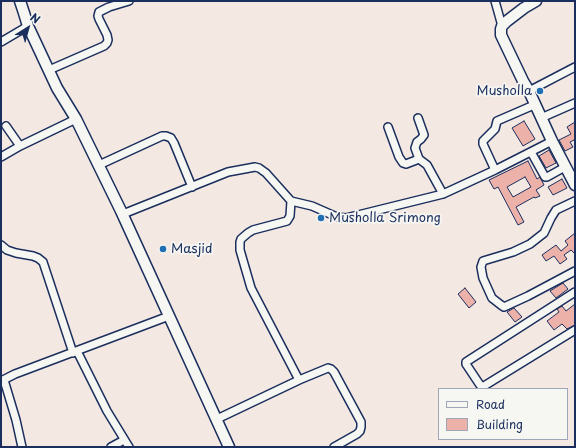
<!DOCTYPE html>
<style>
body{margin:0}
#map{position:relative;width:576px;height:448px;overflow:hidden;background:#f4e8e3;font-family:"Playpen Sans",sans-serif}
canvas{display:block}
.frame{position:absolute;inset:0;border:2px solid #1b2f5e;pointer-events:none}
.legend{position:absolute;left:438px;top:388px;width:130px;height:52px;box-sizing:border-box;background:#f6f6f2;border:1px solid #9ea6b7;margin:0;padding:5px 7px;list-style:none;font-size:12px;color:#1b2f5e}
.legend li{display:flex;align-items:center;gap:8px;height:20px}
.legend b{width:20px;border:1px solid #9ea6b7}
.north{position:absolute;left:8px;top:8px;width:40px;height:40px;-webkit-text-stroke:3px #f6f6f2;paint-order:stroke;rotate:37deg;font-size:11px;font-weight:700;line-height:16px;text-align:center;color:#1b2f5e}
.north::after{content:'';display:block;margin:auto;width:14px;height:18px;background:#1b2f5e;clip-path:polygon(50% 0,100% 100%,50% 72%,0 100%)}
</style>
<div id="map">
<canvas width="576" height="448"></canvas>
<div class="frame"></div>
<ul class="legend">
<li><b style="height:5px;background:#f6f6f2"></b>Road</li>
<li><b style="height:11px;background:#ecb1a9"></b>Building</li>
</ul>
<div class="north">N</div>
</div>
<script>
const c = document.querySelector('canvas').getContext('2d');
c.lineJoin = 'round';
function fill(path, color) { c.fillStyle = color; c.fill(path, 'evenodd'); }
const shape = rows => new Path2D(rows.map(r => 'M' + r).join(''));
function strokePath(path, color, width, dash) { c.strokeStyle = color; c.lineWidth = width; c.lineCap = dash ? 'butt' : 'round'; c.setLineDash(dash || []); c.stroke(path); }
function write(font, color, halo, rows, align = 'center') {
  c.font = font + ' "Playpen Sans",sans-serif'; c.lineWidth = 3.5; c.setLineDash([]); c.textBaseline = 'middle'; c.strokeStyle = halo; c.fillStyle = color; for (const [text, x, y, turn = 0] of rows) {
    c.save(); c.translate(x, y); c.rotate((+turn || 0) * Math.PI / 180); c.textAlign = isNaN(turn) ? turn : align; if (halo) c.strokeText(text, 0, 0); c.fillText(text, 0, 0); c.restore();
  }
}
const building = shape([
 [524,121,535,139,523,146,512,128,524,121],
 [575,122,575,142,574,140,570,142,573,147,565,151,559,140,571,134,567,127,575,122],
 [549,150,556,163,546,168,539,156,549,150],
 [528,161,537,179,540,177,544,185,536,190,540,196,535,198,534,197,516,207,524,222,518,225,498,187,494,189,489,180,528,161],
 [525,177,531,187,513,197,507,187,525,177],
 [562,179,567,188,553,195,548,187,562,179],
 [575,233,575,254,571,250,564,255,567,259,560,264,554,256,546,261,542,255,556,245,561,251,568,245,565,241,575,233],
 [563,283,568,289,556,298,550,291,563,283],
 [465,288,476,302,469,308,458,294,465,288],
 [575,304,575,325,567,329,562,324,554,330,547,321,559,312,557,309,562,306,566,311,575,304],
 [514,308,522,317,515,322,507,312,514,308]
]);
fill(building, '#ecb1a9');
strokePath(building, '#1b2f5e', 1);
const street = shape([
 [495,1,502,26],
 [1,42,28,26],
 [49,70,104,46,107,43,108,40,107,35,99,19,98,16,99,12,109,7,129,1],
 [529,91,575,67],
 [418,118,424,135,421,139,417,142,415,148,419,159,427,165,443,194],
 [541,118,575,103],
 [6,126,20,146],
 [388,127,399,157,403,163,406,164,419,159],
 [531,152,545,177,547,177,565,167],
 [1,157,20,146,76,119],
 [99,165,162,136,166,136,171,138,174,143,192,187],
 [495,170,483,144,483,141,495,129,497,121,534,105],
 [291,201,290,216,287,221,253,230,248,233,241,239,240,242,240,250,251,288,299,380,328,368,331,369,334,372,361,422,361,427,360,431,357,434,334,447],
 [575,201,556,210,551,218,544,233,530,244,513,252,483,261,481,267,483,278,492,298,501,305,504,307,528,296,575,271],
 [123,214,228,172,255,167,259,168,266,173,291,201,312,206,337,217,346,218,443,194,495,170,552,141],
 [1,245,7,250,16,253,33,256,38,258,43,262,73,353],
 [575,292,466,362,466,364,480,385,483,386,484,386,575,330],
 [77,351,107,411,129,447],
 [4,380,16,420,22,447],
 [1,381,15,374,169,316],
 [217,419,299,380],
 [111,447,124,440]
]);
const secondary = shape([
 [20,1,24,13,28,26,57,88,76,119,121,211,229,447],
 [536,1,524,8,507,21,502,26,501,29,501,35,523,81,529,91,552,141,575,185]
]);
strokePath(street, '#1b2f5e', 10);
strokePath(secondary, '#1b2f5e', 13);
strokePath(street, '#f6f6f2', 7);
strokePath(secondary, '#f6f6f2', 10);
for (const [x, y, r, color] of [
 [540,91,4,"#1f6fb2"],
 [321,218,4,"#1f6fb2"],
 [163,249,4,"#1f6fb2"]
]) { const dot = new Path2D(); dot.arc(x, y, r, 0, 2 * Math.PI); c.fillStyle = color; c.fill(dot); strokePath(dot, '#f6f6f2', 1.5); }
write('13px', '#1b2f5e', '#f6f6f2', [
 ["Musholla",532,91,"right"],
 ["Musholla Srimong",329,218],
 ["Masjid",171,249]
], 'left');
</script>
